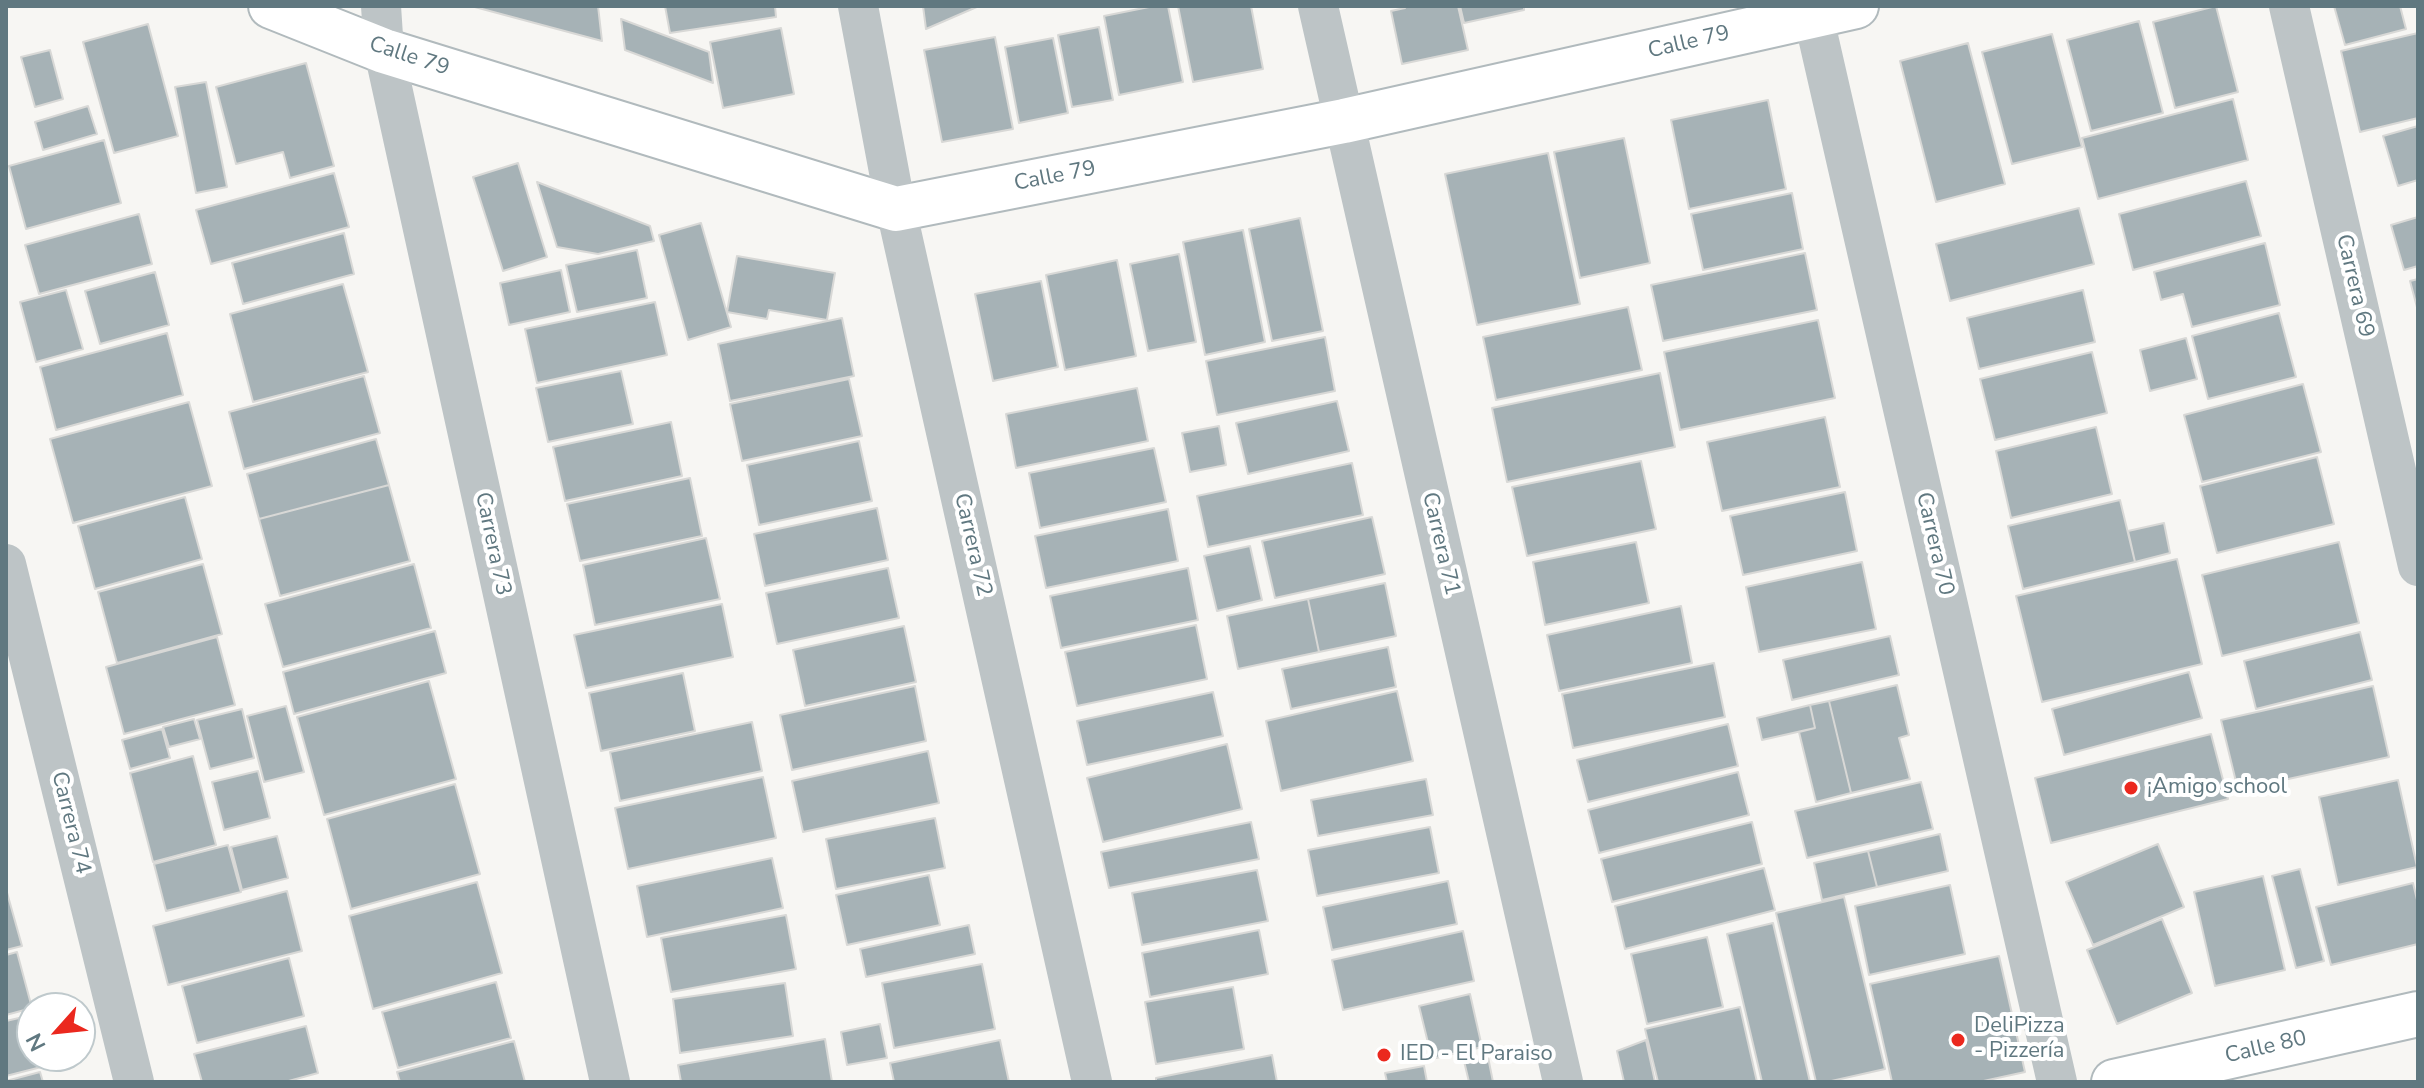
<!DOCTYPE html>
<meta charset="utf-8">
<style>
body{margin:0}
#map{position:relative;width:2424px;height:1088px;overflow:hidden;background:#f7f6f3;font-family:"Nunito Sans",sans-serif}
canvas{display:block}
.frame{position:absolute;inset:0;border:8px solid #607880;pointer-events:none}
.north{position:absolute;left:16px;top:992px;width:80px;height:80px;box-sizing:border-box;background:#fff;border:2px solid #bfc9cc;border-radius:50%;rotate:243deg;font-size:22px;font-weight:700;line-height:32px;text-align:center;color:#607880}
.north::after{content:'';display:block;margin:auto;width:28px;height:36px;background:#eb281e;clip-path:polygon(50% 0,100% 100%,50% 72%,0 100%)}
</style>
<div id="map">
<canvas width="2424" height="1088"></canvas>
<div class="frame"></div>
<div class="north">N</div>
</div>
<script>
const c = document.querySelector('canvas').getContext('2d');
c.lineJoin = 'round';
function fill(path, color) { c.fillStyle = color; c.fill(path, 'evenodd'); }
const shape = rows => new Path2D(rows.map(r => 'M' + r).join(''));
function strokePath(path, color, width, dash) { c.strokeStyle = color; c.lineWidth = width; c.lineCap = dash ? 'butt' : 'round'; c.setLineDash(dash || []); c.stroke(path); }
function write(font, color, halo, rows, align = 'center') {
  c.font = font + ' "Nunito Sans",sans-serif'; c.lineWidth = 8; c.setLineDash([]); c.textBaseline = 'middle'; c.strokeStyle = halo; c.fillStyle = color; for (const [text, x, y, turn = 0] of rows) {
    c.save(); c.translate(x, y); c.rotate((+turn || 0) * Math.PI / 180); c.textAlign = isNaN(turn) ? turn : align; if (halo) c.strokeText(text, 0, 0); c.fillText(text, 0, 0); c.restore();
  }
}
const building = shape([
 [471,6,598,6,602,41,471,6],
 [665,6,775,6,776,17,670,33,665,6],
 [923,6,979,6,926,29,923,6],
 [1154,6,1168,6,1183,82,1119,95,1104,16,1154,6],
 [1178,6,1251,6,1263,69,1193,82,1178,6],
 [1405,6,1458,6,1468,50,1402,64,1391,11,1405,8,1405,6],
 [1460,6,1524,6,1524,10,1464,23,1460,6],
 [2216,6,2238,92,2175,108,2153,22,2216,6],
 [2334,6,2400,6,2406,29,2345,45,2334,6],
 [621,19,709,52,713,83,625,50,621,19],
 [2139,21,2163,113,2091,131,2067,40,2139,21],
 [148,24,178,136,114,153,83,42,148,24],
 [1099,27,1113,100,1072,107,1058,35,1099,27],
 [781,28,794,94,723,108,710,42,781,28],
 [2418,33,2418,118,2360,132,2341,51,2418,33],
 [2052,34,2082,147,2012,164,1982,52,2052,34],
 [995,37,1013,129,942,142,924,50,995,37],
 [1053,38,1068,113,1019,123,1005,47,1053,38],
 [1968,43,2005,184,1936,202,1900,61,1968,43],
 [50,50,63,99,35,107,21,57,50,50],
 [306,63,334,166,290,178,283,152,236,164,216,87,306,63],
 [206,82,227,187,196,193,175,87,206,82],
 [2233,99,2248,160,2098,199,2082,138,2233,99],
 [1768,100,1786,189,1689,209,1671,120,1768,100],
 [88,106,97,134,43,150,35,122,88,106],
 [2418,126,2418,180,2398,186,2383,136,2418,126],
 [1624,138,1650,263,1580,278,1554,152,1624,138],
 [104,140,121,203,26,229,9,166,104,140],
 [1548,153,1580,304,1477,325,1445,174,1548,153],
 [518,163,547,257,503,271,473,177,518,163],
 [334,173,349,227,211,264,196,210,334,173],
 [2246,181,2261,236,2133,270,2119,214,2246,181],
 [537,182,650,226,654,241,598,254,557,247,537,182],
 [1792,193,1803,249,1703,270,1691,214,1792,193],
 [2079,208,2094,264,1950,301,1936,244,2079,208],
 [139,214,152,264,39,294,25,245,139,214],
 [2418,217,2418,266,2404,270,2391,225,2418,217],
 [1300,218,1323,331,1272,341,1249,229,1300,218],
 [701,223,731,327,688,340,659,235,701,223],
 [1243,230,1265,342,1205,355,1183,242,1243,230],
 [344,233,354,274,243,304,232,263,344,233],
 [2265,243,2280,305,2192,327,2183,294,2161,300,2154,272,2265,243],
 [637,250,647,298,577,312,566,265,637,250],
 [1805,253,1817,310,1663,341,1651,285,1805,253],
 [1179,254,1196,342,1148,351,1130,264,1179,254],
 [737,256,835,273,827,320,769,310,767,319,727,312,737,256],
 [1117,260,1136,356,1065,370,1046,275,1117,260],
 [561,270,570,312,509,325,500,283,561,270],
 [155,272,169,325,100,344,85,291,155,272],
 [2418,279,2418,311,2410,281,2418,279],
 [1041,281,1058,367,993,381,975,294,1041,281],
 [343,284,368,372,253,402,230,314,343,284],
 [66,290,83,349,36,362,20,302,66,290],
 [2083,290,2095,342,1979,369,1967,318,2083,290],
 [655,302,667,355,537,383,525,329,655,302],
 [1628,307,1642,370,1496,400,1483,337,1628,307],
 [2279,313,2296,377,2208,399,2192,336,2279,313],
 [842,318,854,376,730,401,718,344,842,318],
 [1818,320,1835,398,1680,430,1664,352,1818,320],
 [167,333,183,395,56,430,40,367,167,333],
 [1325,337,1335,391,1217,415,1206,361,1325,337],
 [2186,338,2197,379,2150,391,2140,350,2186,338],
 [2092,352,2107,413,1995,440,1980,379,2092,352],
 [621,371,633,424,548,442,536,388,621,371],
 [1660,373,1675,447,1507,482,1492,408,1660,373],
 [364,376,380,433,244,469,229,412,364,376],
 [849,379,862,436,742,461,730,404,849,379],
 [2303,384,2321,452,2202,482,2184,415,2303,384],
 [1137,388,1148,441,1016,468,1006,414,1137,388],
 [1337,401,1349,451,1248,474,1236,423,1337,401],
 [189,402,212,486,73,523,50,439,189,402],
 [1825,417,1840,487,1722,511,1707,442,1825,417],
 [671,422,682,476,565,501,553,447,671,422],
 [1219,426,1226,465,1190,472,1182,433,1219,426],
 [2096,427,2112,494,2011,518,1996,451,2096,427],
 [376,439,389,485,259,519,247,474,376,439],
 [859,441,872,501,759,525,747,465,859,441],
 [1154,448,1166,502,1040,528,1029,473,1154,448],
 [2317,457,2334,524,2217,553,2200,486,2317,457],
 [1641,461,1656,529,1527,556,1512,487,1641,461],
 [1352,463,1363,515,1208,547,1197,496,1352,463],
 [690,478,702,536,580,561,567,504,690,478],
 [389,485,410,561,280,596,259,519,389,485],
 [1845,492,1857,551,1743,575,1730,516,1845,492],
 [185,497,202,559,95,589,78,526,185,497],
 [2120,500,2135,562,2023,589,2008,526,2120,500],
 [877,508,888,560,765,586,754,534,877,508],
 [1168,509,1178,561,1046,588,1035,536,1168,509],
 [1372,517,1385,574,1275,598,1262,541,1372,517],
 [2164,523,2170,553,2135,562,2128,531,2164,523],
 [706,538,720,599,595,625,583,565,706,538],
 [1636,542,1649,603,1545,625,1533,562,1636,542],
 [2339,542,2359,623,2222,656,2202,575,2339,542],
 [1250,546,1262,600,1217,611,1204,556,1250,546],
 [2177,559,2202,664,2042,702,2016,596,2177,559],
 [1862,562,1876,629,1759,652,1746,587,1862,562],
 [203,564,222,634,117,663,98,592,203,564],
 [414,564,431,628,283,667,265,604,414,564],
 [888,568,899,618,777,644,766,593,888,568],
 [1188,568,1198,620,1061,648,1050,596,1188,568],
 [1385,583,1396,636,1319,652,1308,599,1385,583],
 [1308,599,1319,652,1238,669,1227,616,1308,599],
 [722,604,733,657,586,688,574,635,722,604],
 [1681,606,1692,663,1559,691,1547,635,1681,606],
 [1196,625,1207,679,1077,706,1065,652,1196,625],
 [904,626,916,682,805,706,793,650,904,626],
 [435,631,446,673,294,714,283,672,435,631],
 [2360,632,2372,680,2256,709,2244,661,2360,632],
 [1890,636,1899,675,1792,700,1783,660,1890,636],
 [217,637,235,705,124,734,106,667,217,637],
 [1388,647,1396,687,1291,709,1282,669,1388,647],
 [1714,663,1725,717,1573,748,1562,694,1714,663],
 [2189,672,2202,718,2064,755,2052,709,2189,672],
 [683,673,695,731,601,751,589,693,683,673],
 [429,681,456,779,324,815,297,717,429,681],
 [1897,685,1909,735,1899,738,1910,779,1851,793,1829,701,1897,685],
 [915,686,926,741,792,770,780,715,915,686],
 [2373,686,2389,757,2238,790,2221,720,2373,686],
 [1397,691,1413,761,1281,791,1266,721,1397,691],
 [1213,692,1223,736,1087,765,1077,721,1213,692],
 [1829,701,1851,793,1816,802,1799,732,1815,728,1810,705,1829,701],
 [1810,705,1815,728,1762,740,1757,718,1810,705],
 [286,706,304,772,264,782,247,716,286,706],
 [242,709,254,758,210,769,197,720,242,709],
 [194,719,200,739,169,747,163,727,194,719],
 [752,722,762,771,620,801,610,752,752,722],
 [1728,724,1738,766,1588,802,1577,760,1728,724],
 [162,729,170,758,130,769,122,740,162,729],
 [2211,734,2228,799,2051,843,2035,778,2211,734],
 [1227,744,1242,809,1103,842,1087,778,1227,744],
 [928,751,939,803,803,832,792,781,928,751],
 [193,756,216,845,153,862,130,773,193,756],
 [258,771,270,818,224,830,212,782,258,771],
 [1738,772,1749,815,1599,853,1588,810,1738,772],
 [763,777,776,838,628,869,615,808,763,777],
 [1426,779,1433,815,1318,836,1311,800,1426,779],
 [2398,780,2417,867,2338,885,2319,797,2398,780],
 [1921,782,1933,829,1807,858,1795,811,1921,782],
 [455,784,480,874,351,909,327,819,455,784],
 [935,818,945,868,836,889,826,839,935,818],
 [1251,822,1259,859,1109,888,1101,852,1251,822],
 [1752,822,1762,864,1612,902,1601,859,1752,822],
 [1430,827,1439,873,1317,896,1308,850,1430,827],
 [1940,834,1948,871,1877,887,1868,851,1940,834],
 [277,836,288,878,242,890,231,847,277,836],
 [2158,844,2184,907,2093,945,2066,882,2158,844],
 [228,845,241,892,166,911,154,864,228,845],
 [1868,851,1877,887,1822,900,1814,863,1868,851],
 [772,858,783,908,647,937,637,886,772,858],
 [1764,868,1775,910,1625,949,1615,906,1764,868],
 [2300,869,2324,961,2296,968,2272,876,2300,869],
 [1257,870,1268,921,1142,945,1132,893,1257,870],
 [929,875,940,925,847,945,836,895,929,875],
 [2263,876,2285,970,2215,986,2194,892,2263,876],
 [1448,881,1457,924,1332,950,1323,907,1448,881],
 [477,882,502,973,373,1009,349,916,477,882],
 [2413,883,2418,904,2418,944,2331,965,2316,907,2413,883],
 [1950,885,1965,954,1869,975,1855,906,1950,885],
 [6,889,22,946,6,950,6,889],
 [287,891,302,951,168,985,153,926,287,891],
 [1844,897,1885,1069,1827,1082,1816,1082,1776,913,1844,897],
 [786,915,796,969,671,992,661,938,786,915],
 [2162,919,2192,993,2117,1024,2087,950,2162,919],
 [1773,923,1810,1082,1762,1082,1727,934,1773,923],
 [969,925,975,954,866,977,860,949,969,925],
 [1259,930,1268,974,1150,997,1142,953,1259,930],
 [1463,931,1474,981,1343,1010,1332,960,1463,931],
 [1707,937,1723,1007,1647,1024,1631,954,1707,937],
 [17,952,32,1008,6,1015,6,955,17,952],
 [1999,956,2025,1072,1979,1082,1892,1082,1870,984,1999,956],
 [289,958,304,1016,197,1043,182,986,289,958],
 [982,964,995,1029,894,1048,882,983,982,964],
 [496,982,511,1038,398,1068,382,1012,496,982],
 [785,983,793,1036,680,1053,673,999,785,983],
 [1233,987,1244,1049,1156,1064,1145,1002,1233,987],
 [1470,994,1482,1047,1432,1059,1419,1006,1470,994],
 [1740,1007,1757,1082,1658,1082,1645,1029,1740,1007],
 [32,1015,32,1056,51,1056,53,1064,6,1076,6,1021,32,1015],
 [880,1024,887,1058,847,1065,841,1032,880,1024],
 [306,1026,318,1073,285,1082,202,1082,194,1054,306,1026],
 [825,1039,832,1082,681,1082,678,1065,825,1039],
 [1000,1040,1009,1082,894,1082,890,1063,1000,1040],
 [1646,1040,1655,1082,1624,1082,1617,1051,1646,1040],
 [514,1041,525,1082,400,1082,397,1072,514,1041],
 [1272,1055,1277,1082,1156,1082,1156,1078,1272,1055],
 [1488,1057,1493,1082,1469,1082,1464,1061,1488,1057],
 [1424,1066,1427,1082,1387,1082,1385,1073,1424,1066],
 [40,1072,43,1082,6,1082,6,1081,40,1072]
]);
fill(building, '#a6b2b6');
strokePath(building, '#d8d8d6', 2);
const secondary = shape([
 [271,6,384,51,896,209,1344,121,1856,6],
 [2114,1082,2418,1014]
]);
strokePath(secondary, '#b1babd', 48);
strokePath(shape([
 [381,6,384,51,610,1082],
 [858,6,896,209,1092,1082],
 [1318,6,1563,1082],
 [1811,6,2057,1082],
 [2289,6,2418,566],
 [6,564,134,1082]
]), '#bdc4c6', 40);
strokePath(secondary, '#fff', 44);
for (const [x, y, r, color] of [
 [2131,788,8,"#eb281e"],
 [1958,1040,8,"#eb281e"],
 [1384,1055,8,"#eb281e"]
]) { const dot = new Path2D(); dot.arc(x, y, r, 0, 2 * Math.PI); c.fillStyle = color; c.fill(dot); strokePath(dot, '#fff', 3); }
write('22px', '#607880', '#fff', [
 ["Calle 79",1689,43,-13],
 ["Calle 79",409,57,18],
 ["Calle 79",1055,177,-11],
 ["Carrera 69",2354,286,77],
 ["Carrera 73",492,544,78],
 ["Carrera 71",1440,544,77],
 ["Carrera 70",1934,544,77],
 ["Carrera 72",972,545,77],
 ["Carrera 74",70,823,76],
 ["Calle 80",2266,1048,-13]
]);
write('22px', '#607880', '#fff', [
 ["¡Amigo school",2147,788],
 ["DeliPizza",1974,1027],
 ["- Pizzería",1974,1052],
 ["IED - El Paraiso",1400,1055]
], 'left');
</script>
